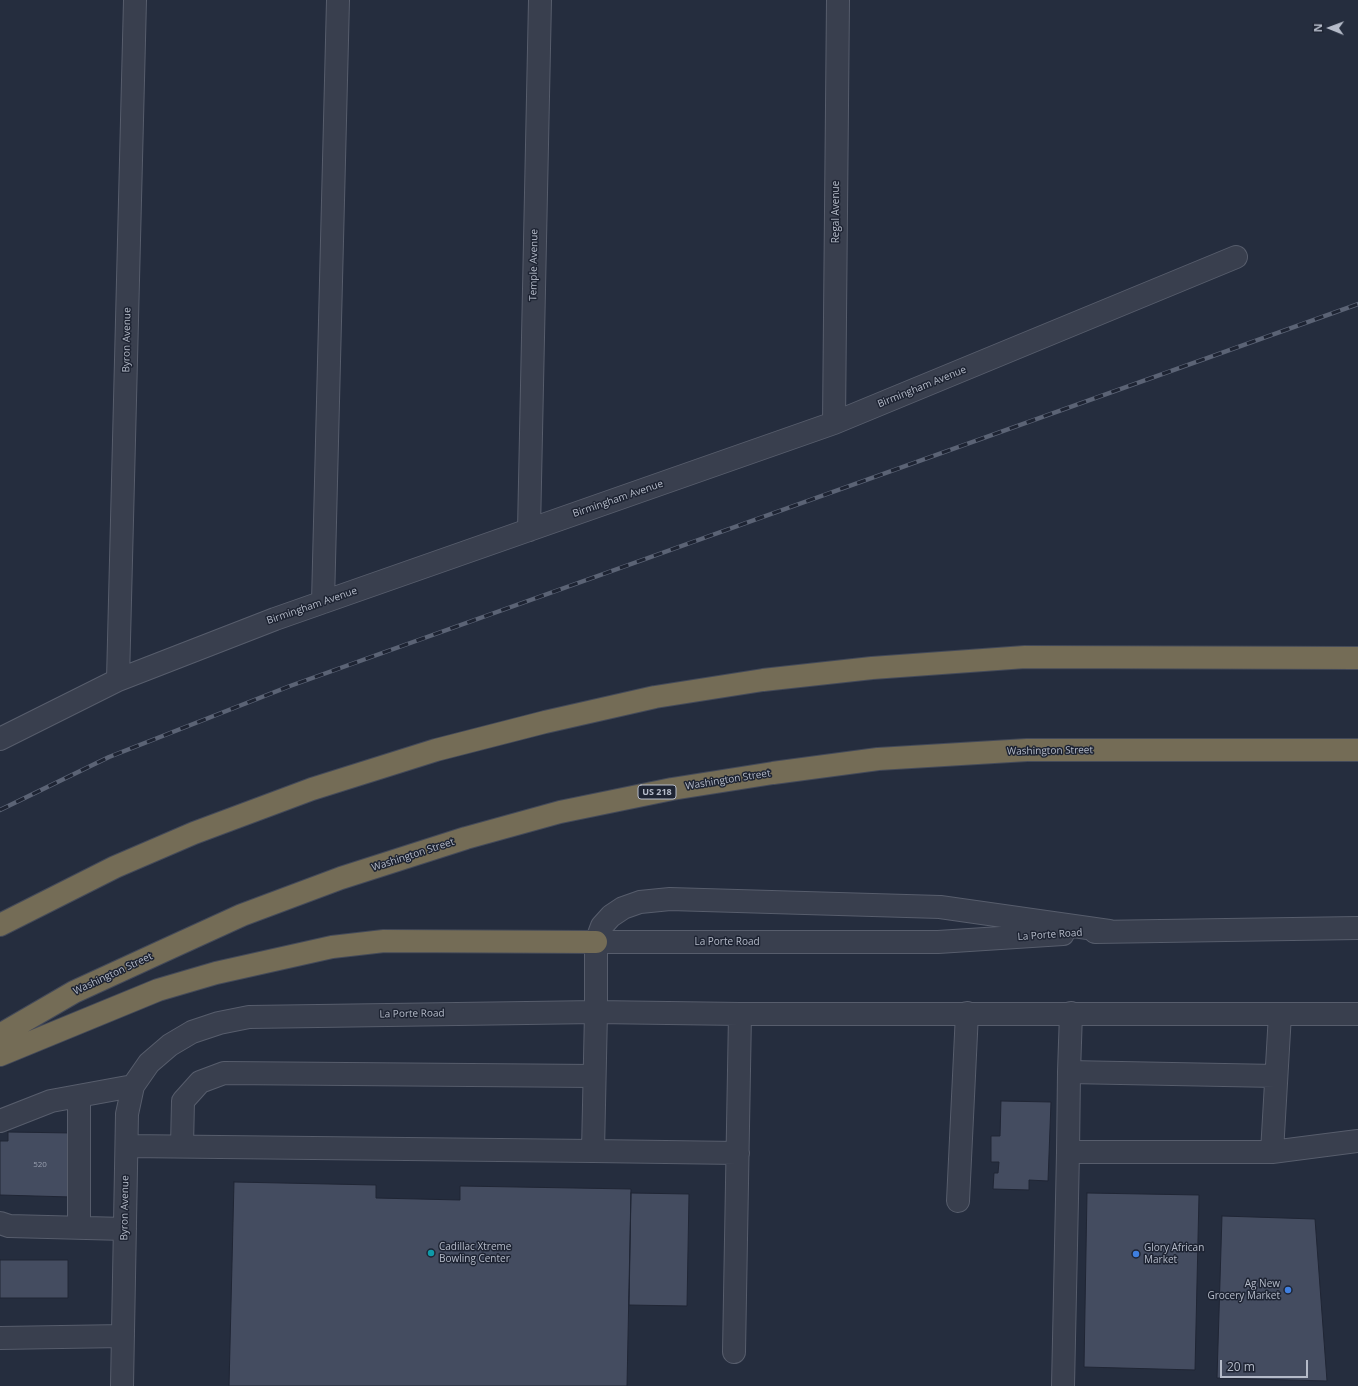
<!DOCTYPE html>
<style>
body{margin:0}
#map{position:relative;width:1358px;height:1386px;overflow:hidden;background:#252d3e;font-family:"Open Sans",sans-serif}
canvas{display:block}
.north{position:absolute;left:1310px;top:8px;width:40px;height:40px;-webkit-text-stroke:3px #1e2433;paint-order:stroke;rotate:271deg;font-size:11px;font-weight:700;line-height:16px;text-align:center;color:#b5bbc9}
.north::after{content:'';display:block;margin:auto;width:14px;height:18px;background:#b5bbc9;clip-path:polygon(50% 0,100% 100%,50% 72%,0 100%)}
.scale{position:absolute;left:1220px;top:1360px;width:88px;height:18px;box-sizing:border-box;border:2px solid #b5bbc9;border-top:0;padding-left:5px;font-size:12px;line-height:14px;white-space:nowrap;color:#b5bbc9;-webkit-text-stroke:3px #1e2433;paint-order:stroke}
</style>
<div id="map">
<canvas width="1358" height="1386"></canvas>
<div class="north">N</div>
<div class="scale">20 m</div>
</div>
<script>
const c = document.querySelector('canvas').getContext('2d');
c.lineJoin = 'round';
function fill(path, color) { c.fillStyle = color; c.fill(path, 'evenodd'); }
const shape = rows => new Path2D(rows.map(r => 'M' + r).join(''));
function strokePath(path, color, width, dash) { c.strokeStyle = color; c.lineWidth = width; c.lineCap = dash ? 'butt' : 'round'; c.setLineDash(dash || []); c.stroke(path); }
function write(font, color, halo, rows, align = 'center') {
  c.font = font + ' "Open Sans",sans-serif'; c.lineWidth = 3; c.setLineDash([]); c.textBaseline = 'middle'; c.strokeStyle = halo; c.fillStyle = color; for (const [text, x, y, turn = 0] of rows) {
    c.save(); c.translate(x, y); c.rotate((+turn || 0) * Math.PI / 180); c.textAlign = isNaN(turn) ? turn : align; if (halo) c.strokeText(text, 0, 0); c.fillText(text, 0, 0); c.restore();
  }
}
const building = shape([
 [1001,1101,1051,1102,1048,1181,1029,1180,1029,1190,993,1189,994,1173,998,1173,999,1162,991,1162,991,1136,1000,1136,1001,1101],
 [8,1132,72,1133,71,1197,0,1195,0,1141,8,1141,8,1132],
 [234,1182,376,1185,376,1198,460,1200,460,1186,631,1189,627,1386,229,1386,234,1182],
 [631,1193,689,1194,687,1306,629,1305,631,1193],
 [1087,1193,1199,1195,1195,1370,1084,1367,1087,1193],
 [1222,1216,1315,1219,1327,1381,1217,1378,1222,1216],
 [0,1260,68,1260,68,1298,0,1298,0,1260]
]);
fill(building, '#444c60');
strokePath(building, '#202635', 1);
const minor = shape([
 [834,423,838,0],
 [529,530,540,0],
 [323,602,338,0],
 [118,680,135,0],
 [0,739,118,680,275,619,834,423,1236,257],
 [1095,932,1358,928],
 [596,942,938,942,1063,934],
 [1069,1072,1071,1013],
 [1276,1076,1069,1072,1068,1152,1272,1152,1280,1014],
 [79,1096,79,1228],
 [0,1121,51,1101,133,1086],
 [127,1146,593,1151,596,1012,740,1014,1358,1014],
 [182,1146,183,1101,200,1082,224,1073,594,1076],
 [593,1151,738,1153],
 [1272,1152,1358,1141],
 [958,1201,967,1013],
 [0,1223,9,1226,125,1229],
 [0,1338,123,1336],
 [734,1352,740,1014],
 [122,1386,127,1114,133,1086,149,1063,170,1045,192,1032,219,1023,249,1017,596,1012,596,942,602,926,611,916,623,908,640,902,670,899,940,907,1109,931],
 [1063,1386,1068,1152]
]);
const highway = shape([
 [0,925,115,867,194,833,312,789,436,750,545,722,655,697,763,680,872,668,1025,657,1358,658],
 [0,1035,74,992,161,952,242,915,341,878,466,838,560,812,672,789,773,773,878,759,1027,750,1358,750],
 [0,1055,158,990,216,973,332,947,384,941,596,942]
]);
strokePath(minor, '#575d6c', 24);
strokePath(highway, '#444a59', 24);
strokePath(minor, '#393f4e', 22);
strokePath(highway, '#746c56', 22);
const rail = shape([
 [0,810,109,757,290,686,1358,304]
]);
strokePath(rail, '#5b6375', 4.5);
strokePath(rail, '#1e2433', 3, [9]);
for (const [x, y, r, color] of [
 [431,1253,4,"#0f9aa8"],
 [1136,1254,4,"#3f7fe0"],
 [1288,1290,4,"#3f7fe0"]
]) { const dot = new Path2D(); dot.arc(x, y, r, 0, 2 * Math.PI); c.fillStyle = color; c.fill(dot); strokePath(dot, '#1e2433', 1.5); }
write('8px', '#999faf', null, [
 ["520",40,1165]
]);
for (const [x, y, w] of [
 [657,792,38]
]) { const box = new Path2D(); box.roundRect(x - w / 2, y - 7, w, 14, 3); c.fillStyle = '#1e2433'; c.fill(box); strokePath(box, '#b5bbc9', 1); }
write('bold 9px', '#b5bbc9', null, [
 ["US 218",657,792]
]);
write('10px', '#b5bbc9', '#1e2433', [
 ["Regal Avenue",836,212,-90],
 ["Temple Avenue",534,265,-89],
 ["Byron Avenue",127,340,-89],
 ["Birmingham Avenue",922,387,-22],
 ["Birmingham Avenue",618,499,-19],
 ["Birmingham Avenue",312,606,-19],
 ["Washington Street",1050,751,-1],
 ["Washington Street",728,780,-9],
 ["Washington Street",413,855,-18],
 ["La Porte Road",1050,935,-4],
 ["La Porte Road",727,942],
 ["Washington Street",113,974,-25],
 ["La Porte Road",412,1014,-1],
 ["Byron Avenue",125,1208,-89]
]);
write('10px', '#b5bbc9', '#1e2433', [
 ["Cadillac Xtreme",439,1247],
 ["Bowling Center",439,1259],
 ["Glory African",1144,1248],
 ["Market",1144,1260],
 ["Ag New",1280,1284,"right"],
 ["Grocery Market",1280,1296,"right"]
], 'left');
</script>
